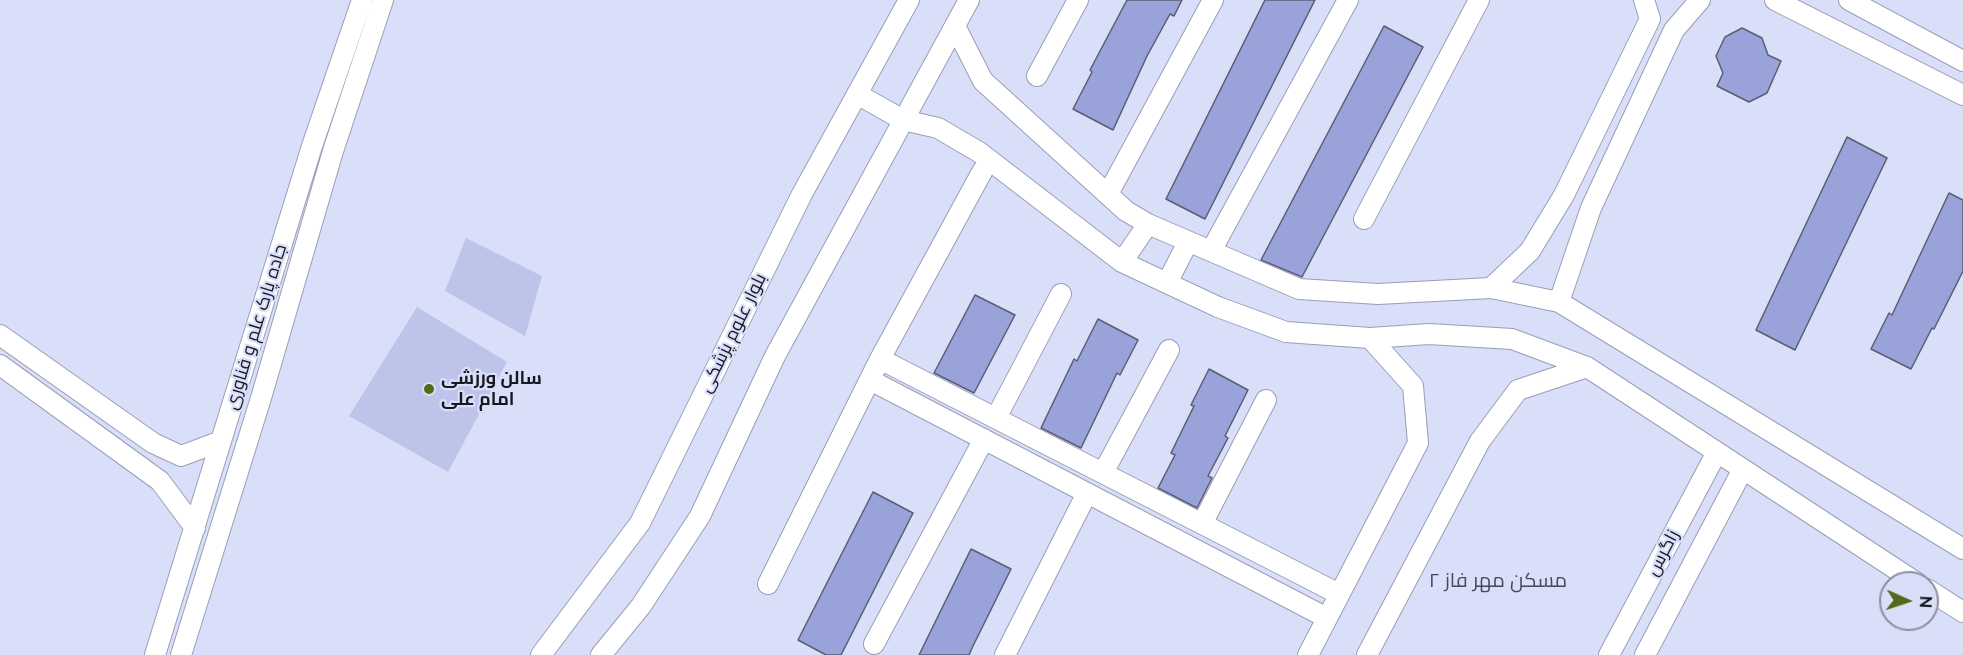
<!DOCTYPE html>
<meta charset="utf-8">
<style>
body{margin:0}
#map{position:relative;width:1963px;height:655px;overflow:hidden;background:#dadff9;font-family:Raleway,sans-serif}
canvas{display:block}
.north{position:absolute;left:1879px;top:571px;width:60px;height:60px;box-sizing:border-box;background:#dadff9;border:2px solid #8c8fa3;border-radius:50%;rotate:93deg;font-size:16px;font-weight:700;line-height:24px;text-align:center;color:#171821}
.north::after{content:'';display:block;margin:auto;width:21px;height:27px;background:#516919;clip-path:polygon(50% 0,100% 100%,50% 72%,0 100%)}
</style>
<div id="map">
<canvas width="1963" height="655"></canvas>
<div class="north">N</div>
</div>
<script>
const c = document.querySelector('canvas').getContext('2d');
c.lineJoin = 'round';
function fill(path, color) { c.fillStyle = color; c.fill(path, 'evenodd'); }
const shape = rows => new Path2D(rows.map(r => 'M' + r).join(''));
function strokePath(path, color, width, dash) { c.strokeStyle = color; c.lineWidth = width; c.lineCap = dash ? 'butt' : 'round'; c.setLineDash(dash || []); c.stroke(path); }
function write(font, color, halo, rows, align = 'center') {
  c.font = font + ' Raleway,Cairo,sans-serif'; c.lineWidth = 4.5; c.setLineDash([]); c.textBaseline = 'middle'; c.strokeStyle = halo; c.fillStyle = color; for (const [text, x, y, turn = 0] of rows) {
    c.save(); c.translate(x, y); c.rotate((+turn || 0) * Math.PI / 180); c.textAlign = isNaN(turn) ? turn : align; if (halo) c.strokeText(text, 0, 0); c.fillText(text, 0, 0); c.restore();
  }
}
fill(shape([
 [466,238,542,276,525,336,445,291],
 [417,307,507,362,448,472,349,416]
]), '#bec4e9');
const building = shape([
 [1127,0,1182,0,1174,16,1170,14,1147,56,1113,130,1073,109,1092,72,1090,70,1127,0],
 [1265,0,1315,0,1205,219,1166,199,1265,0],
 [1384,26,1423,47,1302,277,1261,260,1384,26],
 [1742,28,1762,38,1768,55,1781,61,1767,93,1749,102,1717,86,1723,73,1716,56,1725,37,1742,28],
 [1847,137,1887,158,1795,350,1756,330,1847,137],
 [1949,193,1963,200,1963,271,1934,329,1932,328,1911,369,1871,349,1889,313,1892,315,1949,193],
 [975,295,1015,315,974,393,934,373,975,295],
 [1098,319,1138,340,1120,375,1117,373,1081,448,1041,428,1074,359,1077,361,1098,319],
 [1209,369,1248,390,1225,436,1228,438,1208,476,1212,478,1197,508,1158,488,1175,455,1171,453,1194,406,1191,405,1209,369],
 [873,492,913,513,841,655,826,655,798,640,873,492],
 [971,549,1011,569,973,646,969,655,919,655,971,549]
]);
fill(building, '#99a2d9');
strokePath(building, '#5a5e74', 1.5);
const minor = shape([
 [1775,0,1963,95],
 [1849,0,1963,61],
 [955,26,983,81,1126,211,1148,224,1299,289,1378,294,1491,288,1559,302,1963,549],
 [1037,76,1078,0],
 [857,94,903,120,938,128,979,152,1122,262,1218,307,1286,332,1370,338,1429,334,1512,339,1587,367,1917,583],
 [1108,194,1213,0],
 [1364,219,1479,0],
 [1211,251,1348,0],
 [1122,262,1148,224],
 [1167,283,1188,242],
 [1491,288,1530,251,1564,195,1650,19,1644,0],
 [1559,302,1591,208,1674,30,1700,0],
 [0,335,153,443,181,456,221,441],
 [880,359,983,170],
 [0,365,160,481,195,528],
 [870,380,1327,618],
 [996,418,1061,294],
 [1103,473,1169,350],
 [1202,524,1266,400],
 [768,584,880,359,1339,594],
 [1927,589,1963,612],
 [874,644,984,439],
 [155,655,312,146,362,0],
 [181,655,261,398,333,151,383,0],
 [541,655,640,523,802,194,909,0],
 [601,655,641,606,700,516,775,356,969,0],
 [1005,655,1087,493],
 [1308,655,1418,443,1413,386,1370,338],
 [1367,655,1480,441,1518,390,1587,367],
 [1609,655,1717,452],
 [1645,655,1743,469]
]);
strokePath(minor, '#9a9eb6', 22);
strokePath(minor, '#fff', 20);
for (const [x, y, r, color] of [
 [429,389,6,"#516919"]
]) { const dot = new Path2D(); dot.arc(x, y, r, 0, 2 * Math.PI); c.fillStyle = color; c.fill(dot); strokePath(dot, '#dadff9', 2); }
write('18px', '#171821', '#dadff9', [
 ["جاده پارک علم و فناوری",256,327,-73],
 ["بلوار علوم پزشکی",733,333,-64],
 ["زاگرس",1663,553,-62]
]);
write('bold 18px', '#171821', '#dadff9', [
 ["سالن ورزشی",441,379],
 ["امام علی",441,400]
], 'left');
write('20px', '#464a5f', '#dadff9', [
 ["مسکن مهر فاز ۲",1498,581]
]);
</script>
